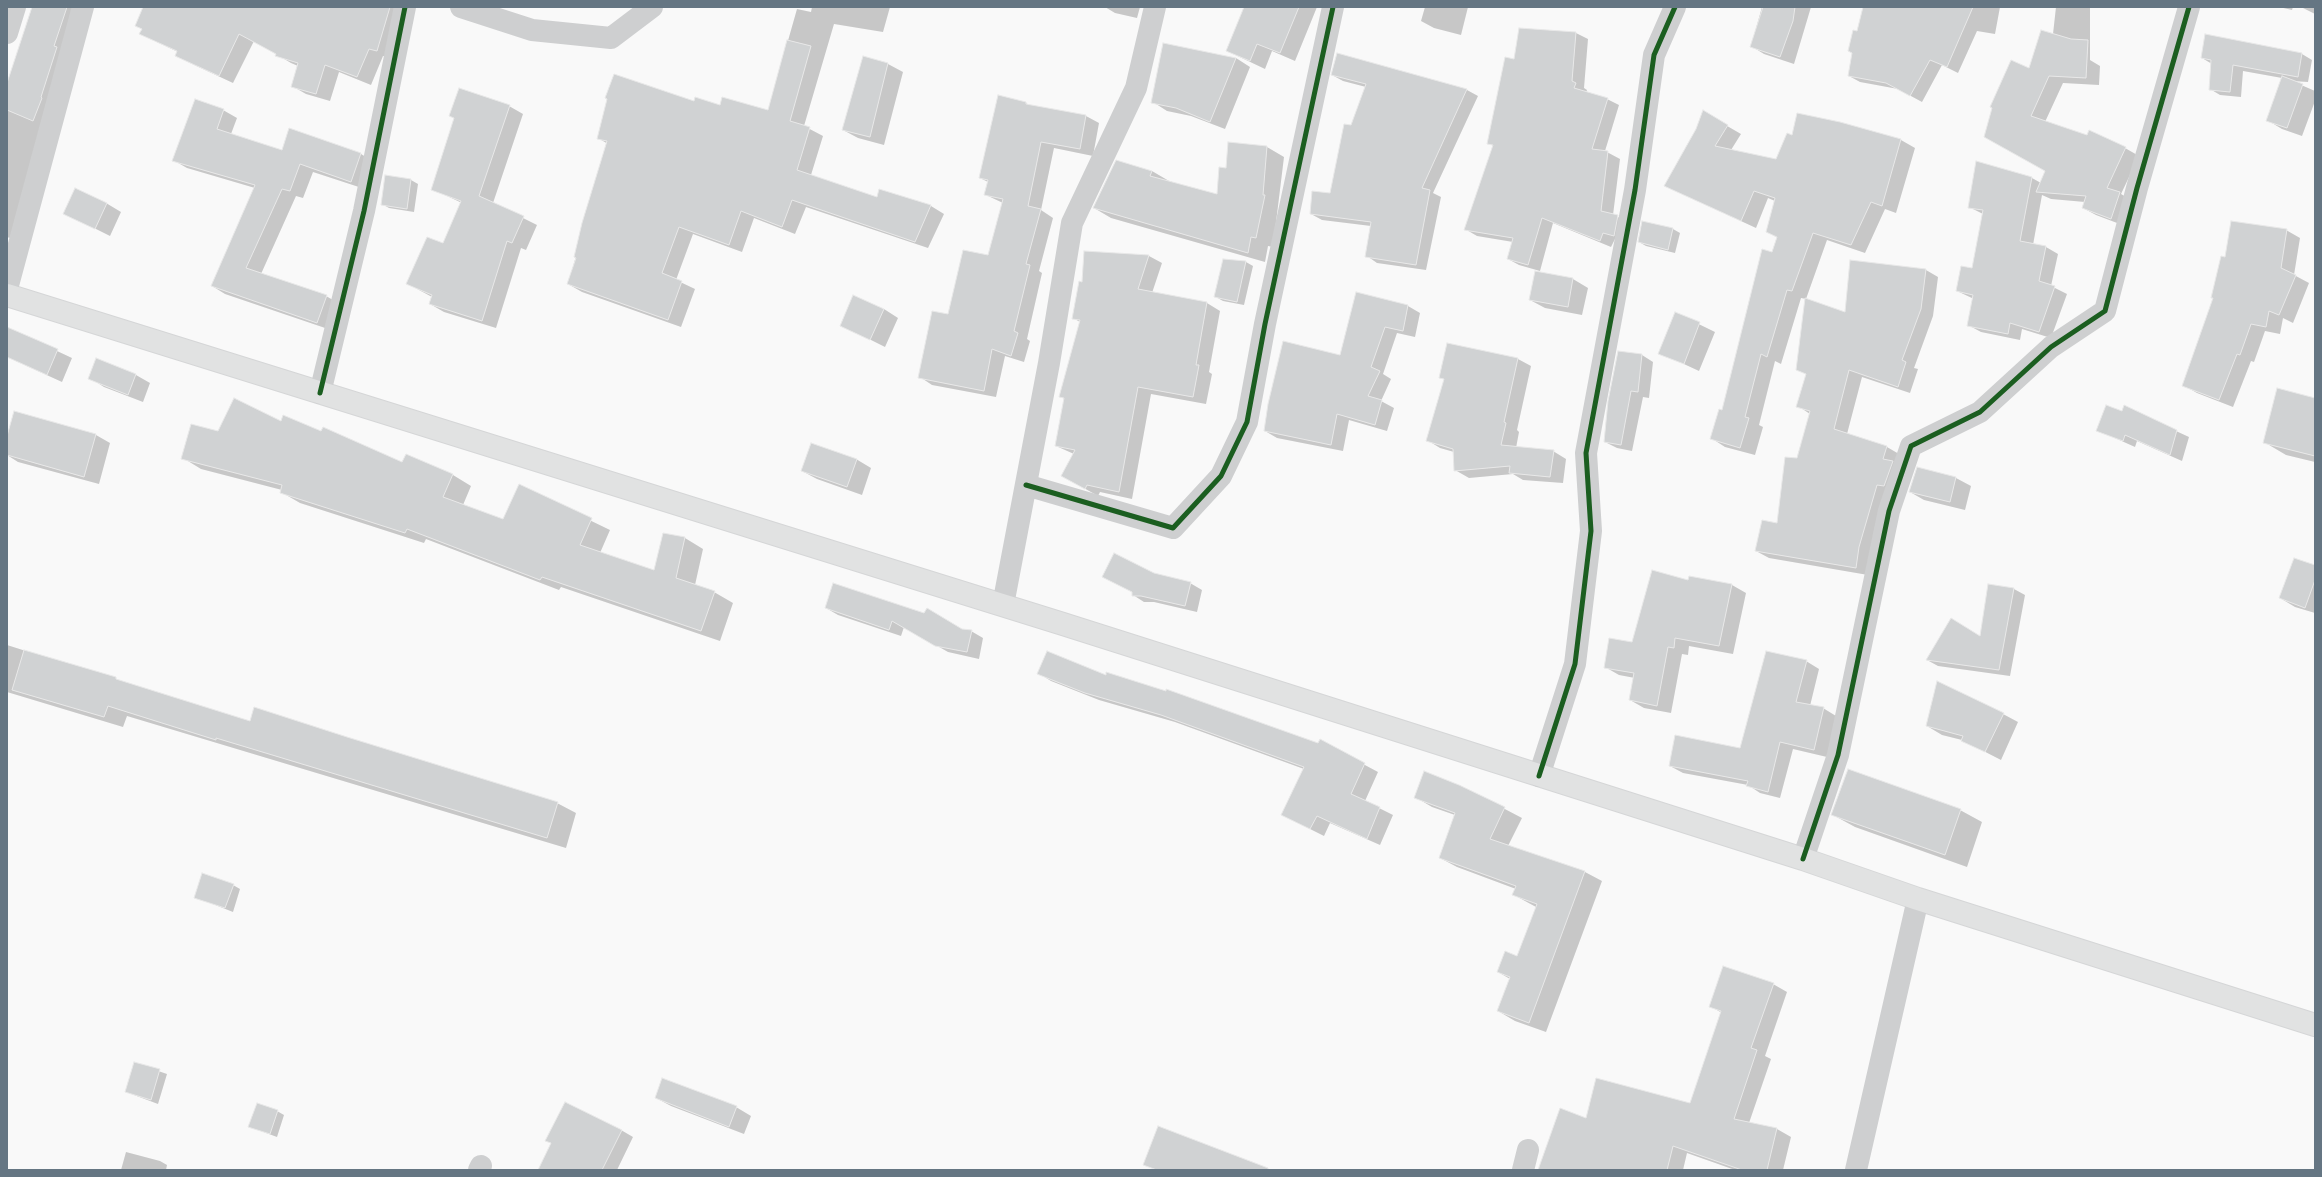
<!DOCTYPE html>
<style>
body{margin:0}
#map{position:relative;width:2322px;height:1177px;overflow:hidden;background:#f9f9f9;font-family:Inter,sans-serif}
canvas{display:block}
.frame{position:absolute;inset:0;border:8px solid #657683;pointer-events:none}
</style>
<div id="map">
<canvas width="2322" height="1177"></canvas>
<div class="frame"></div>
</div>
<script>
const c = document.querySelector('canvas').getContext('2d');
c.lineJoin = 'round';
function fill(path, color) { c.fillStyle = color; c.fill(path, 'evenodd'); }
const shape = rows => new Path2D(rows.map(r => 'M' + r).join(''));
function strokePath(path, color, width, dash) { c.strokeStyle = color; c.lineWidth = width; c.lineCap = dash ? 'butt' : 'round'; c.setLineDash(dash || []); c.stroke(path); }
fill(shape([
 [33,7,83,7,22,242,7,237,7,85],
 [144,7,406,7,391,58,383,56,371,85,339,72,330,101,306,94,292,86,298,66,291,63,254,41,233,83,190,63,176,55,178,52,140,34,143,29],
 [812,7,890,7,883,32,834,24,804,126,823,136,811,175,877,198,880,190,931,206,944,214,928,248,806,207,795,234,754,218,742,252,693,234,676,280,695,289,681,327,582,292,568,284,608,144,598,138,694,102,768,111,797,9,811,12],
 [1105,7,1140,7,1137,18,1115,13],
 [1245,7,1317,7,1295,61,1272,51,1265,69,1227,51],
 [1425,7,1468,7,1461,35,1434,28,1421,21],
 [1762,7,1811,7,1794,64,1764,54,1751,46],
 [1864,7,2000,7,1995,34,1977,31,1958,73,1942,65,1922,102,1898,89,1860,82,1849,76],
 [2056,7,2090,7,2090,60,2100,66,2099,85,2063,83,2045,122,2125,148,2139,156,2121,194,2133,201,2125,226,2096,215,2083,208,2085,202,2051,199,2042,195,2033,245,2046,247,2058,254,2051,286,2067,294,2051,338,2022,329,2020,340,1981,332,1968,325,1974,299,1957,291,1973,269,1983,214,1969,207,1977,162,2032,178,2041,183,2046,171,2018,155,2053,34],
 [2279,7,2293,7,2292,10],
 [2301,7,2315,7,2315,14],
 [1519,29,1576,33,1588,39,1584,88,1587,90,1586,93,1607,99,1619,105,1605,151,1620,159,1613,215,1629,222,1625,242,1615,239,1611,247,1553,223,1540,271,1519,265,1508,259,1513,242,1477,236,1465,229,1493,146,1489,143,1515,60],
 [2206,36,2302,54,2312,60,2308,82,2292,81,2315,91,2315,101,2302,136,2282,129,2267,120,2282,78,2243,71,2241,97,2220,95,2210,89,2212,64,2202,58],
 [1338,54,1467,90,1478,96,1433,193,1441,197,1426,270,1377,263,1367,256,1371,226,1322,220,1311,214,1331,194,1366,87,1343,81,1332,75],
 [863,57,888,64,903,72,884,145,858,138,843,130],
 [1236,58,1250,67,1225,129,1191,116,1167,111,1153,102],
 [1026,103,1030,106,1086,116,1099,123,1093,156,1054,148,1041,210,1053,218,1039,271,1042,273,1027,339,1030,341,1024,362,1005,356,996,397,932,385,920,377,949,315,989,257,1003,203,986,195,988,182,980,178],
 [509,106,523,114,493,203,537,225,526,250,521,248,496,328,444,312,430,304,432,297,408,284,443,245,462,203,432,189,455,119,450,116],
 [223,110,237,118,231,134,282,152,290,129,361,154,374,162,365,189,313,172,303,198,296,196,261,274,326,296,340,304,331,330,225,294,212,286,255,188,187,168,173,160],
 [1703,112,1741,134,1731,150,1776,160,1792,136,1840,123,1901,140,1915,148,1896,213,1885,209,1865,253,1827,240,1806,299,1801,298,1781,364,1775,361,1759,425,1763,427,1755,455,1725,447,1711,438,1722,411,1778,238,1767,232,1775,201,1768,198,1756,228,1665,186,1697,129],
 [1229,144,1267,147,1284,157,1273,247,1268,246,1265,262,1111,218,1094,208,1152,171,1169,181,1218,196,1227,169],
 [386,177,411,180,418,184,414,212,389,208,382,204],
 [106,203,121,212,110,236,64,213],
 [1643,222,1673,229,1680,233,1675,253,1646,246,1639,242],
 [2286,230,2300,238,2294,275,2309,283,2293,323,2283,318,2280,334,2265,331,2254,362,2251,361,2233,407,2197,393,2183,385,2214,298,2225,258],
 [1085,252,1149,256,1162,263,1152,293,1207,303,1220,311,1209,372,1212,374,1206,404,1151,394,1132,499,1100,492,1098,496,1075,483,1074,454,1056,446,1064,399,1061,396,1080,322,1073,318,1083,283],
 [1246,262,1253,266,1244,305,1223,301,1216,297],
 [1926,270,1938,277,1933,316,1914,368,1918,369,1910,393,1862,377,1847,434,1887,447,1899,454,1868,575,1769,558,1756,551,1777,524,1810,414,1798,406,1807,374,1797,369,1846,313],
 [1536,272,1573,279,1588,288,1582,315,1545,308,1530,300],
 [1408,306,1420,313,1415,337,1397,333,1383,374,1391,379,1381,401,1394,408,1387,431,1349,420,1343,451,1277,438,1265,431,1341,356],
 [884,309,898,318,885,347,841,325],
 [1676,313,1715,332,1699,371,1660,353],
 [10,329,72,358,62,382,7,357,7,335],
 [1642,355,1653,362,1649,398,1643,397,1632,451,1617,448,1605,442],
 [1518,359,1531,366,1517,430,1519,432,1516,448,1553,451,1566,459,1563,483,1523,480,1513,474,1469,478,1455,470,1454,452,1440,448,1427,440,1445,380,1441,377],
 [97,360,136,375,150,383,143,402,104,387,90,378],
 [2315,399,2315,462,2286,455,2264,442],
 [2124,407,2189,437,2182,461,2137,441,2135,447,2097,430,2122,412],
 [282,422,403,463,406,455,453,475,471,486,463,505,503,521,519,486,610,530,600,553,655,572,685,538,703,549,695,585,714,592,733,603,720,641,561,587,559,590,426,539,424,543,300,503,281,492,282,490,201,469,183,458,219,432],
 [96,435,110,443,99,484,18,462,7,455,7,440],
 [856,459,871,468,862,495,817,479,802,471],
 [1918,468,1956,478,1971,486,1965,510,1924,500,1910,492],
 [2315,566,2315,613,2295,607,2280,598],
 [1153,574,1190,583,1202,590,1197,612,1154,602,1144,602,1133,595],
 [1689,582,1732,585,1746,593,1733,654,1689,646,1688,655,1682,654,1671,713,1644,708,1630,700,1635,678,1619,675,1605,667,1633,643],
 [2014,589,2025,595,2010,676,1938,666,1927,660,1981,637],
 [826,608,971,631,983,638,979,659,948,652,904,627,901,636,838,615],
 [7,645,250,722,347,738,557,803,576,813,566,848,127,716,123,727,7,692],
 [1806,661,1819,669,1810,706,1823,708,1836,716,1827,757,1793,749,1780,798,1760,793,1748,785,1683,773,1670,766,1740,749],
 [1038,673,1106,676,1318,745,1320,741,1378,772,1365,801,1393,815,1380,845,1330,823,1324,836,1282,815,1304,769,1175,722,1099,700,1051,681],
 [2003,714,2018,722,2001,760,1962,740,1942,735,1927,726],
 [1459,785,1522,818,1508,846,1585,872,1602,881,1546,1032,1515,1021,1498,1011,1510,979,1498,972,1518,957,1536,907,1514,895,1516,889,1457,867,1440,858,1455,815,1432,807,1415,797],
 [1960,810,1982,822,1967,867,1855,827,1833,815],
 [233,885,240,889,233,912,195,897],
 [1773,984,1787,992,1765,1056,1771,1059,1749,1123,1777,1129,1791,1137,1783,1170,1735,1170,1687,1153,1683,1170,1539,1170,1586,1119,1690,1104,1722,1013,1710,1006],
 [135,1063,167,1074,158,1104,126,1092],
 [656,1098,736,1107,751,1116,744,1134,671,1106],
 [277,1111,284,1115,277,1137,250,1127],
 [621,1130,633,1137,617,1170,539,1170,552,1143],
 [126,1152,160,1161,167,1165,166,1170,121,1170]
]), '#0003');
const building = shape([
 [32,7,67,7,54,46,57,47,41,97,42,98,33,121,7,110,7,83,32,7],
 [143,7,390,7,377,51,369,49,357,77,325,65,316,94,291,87,298,63,275,56,276,54,239,34,219,76,175,56,177,51,139,34,142,29,135,26,143,7],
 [1244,7,1299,7,1280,53,1257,44,1250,61,1226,51,1244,7],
 [1763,7,1795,7,1793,21,1780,57,1750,47,1763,7],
 [1863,7,1973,7,1947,67,1930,60,1910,96,1886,83,1848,76,1852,53,1848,51,1853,30,1857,31,1863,7],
 [1519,28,1576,32,1572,81,1576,83,1574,88,1608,98,1592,149,1608,151,1601,211,1618,215,1614,236,1603,233,1600,241,1542,218,1528,265,1507,259,1513,238,1464,230,1493,145,1487,144,1505,57,1514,59,1519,28],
 [2041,30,2071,39,2088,40,2086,78,2049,76,2031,116,2087,135,2089,130,2126,147,2107,188,2120,192,2111,219,2082,208,2086,196,2036,192,2045,171,1984,137,1992,108,1990,107,2011,60,2029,68,2041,30],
 [2205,34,2302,53,2298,77,2233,65,2230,92,2209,90,2211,60,2201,58,2205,34],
 [787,40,811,46,790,121,810,127,797,170,877,197,879,189,931,205,915,242,792,200,782,227,741,211,729,245,679,227,662,273,682,281,668,320,567,284,576,258,574,257,582,223,607,141,597,139,607,99,605,98,614,74,694,101,695,97,720,105,722,97,768,110,787,40],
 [1163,43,1236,58,1210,122,1176,108,1151,103,1163,43],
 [1337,53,1467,89,1422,188,1430,190,1416,265,1365,257,1371,222,1310,214,1312,191,1330,193,1344,124,1351,125,1366,84,1331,75,1337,53],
 [863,56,888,63,870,137,842,130,863,56],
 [2282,76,2303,84,2287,128,2266,121,2282,76],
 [459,88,510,105,479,196,524,216,512,243,507,241,482,321,429,304,432,295,406,284,427,237,443,243,461,201,431,190,454,118,449,116,459,88],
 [998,95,1026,102,1026,104,1086,115,1080,149,1041,142,1028,206,1041,209,1026,264,1030,265,1014,331,1018,333,1011,356,992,349,984,391,918,378,932,311,948,314,963,250,988,255,1003,199,984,195,988,180,979,178,998,95],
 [195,99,224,109,217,129,282,150,289,128,361,153,351,182,300,164,290,191,282,189,246,268,327,295,317,323,211,286,255,185,172,161,195,99],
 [1703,110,1728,125,1715,146,1776,159,1787,133,1792,135,1797,113,1840,122,1901,139,1882,206,1871,202,1851,245,1813,233,1792,291,1787,290,1767,357,1761,354,1745,417,1749,418,1740,448,1710,439,1719,409,1722,410,1762,249,1772,252,1777,237,1766,232,1775,198,1754,191,1741,221,1664,186,1696,129,1703,110],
 [1228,142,1267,146,1263,195,1265,195,1256,238,1251,237,1248,253,1093,208,1116,160,1152,171,1150,176,1217,194,1219,167,1226,168,1228,142],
 [1976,161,2032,177,2020,241,2046,246,2039,281,2055,286,2039,332,2010,323,2008,334,1967,326,1973,295,1956,291,1961,266,1972,268,1983,210,1968,208,1976,161],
 [385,175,411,179,407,209,381,205,385,175],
 [75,188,107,203,95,229,63,214,75,188],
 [1642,221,1673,228,1668,250,1638,242,1642,221],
 [2231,221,2287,229,2281,268,2296,275,2279,315,2269,311,2266,327,2251,324,2240,355,2237,354,2219,400,2182,386,2213,298,2211,298,2221,256,2225,257,2231,221],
 [1084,251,1149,255,1138,289,1207,302,1196,365,1199,365,1193,397,1138,387,1119,492,1087,485,1085,489,1061,476,1075,450,1055,446,1064,398,1059,397,1080,320,1072,319,1079,281,1082,282,1084,251],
 [1223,259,1246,261,1237,302,1214,297,1223,259],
 [1850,260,1926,269,1921,309,1902,360,1906,362,1898,387,1849,370,1834,429,1887,446,1883,459,1893,461,1884,486,1877,485,1859,547,1856,568,1755,551,1762,520,1777,523,1785,457,1797,458,1810,411,1796,407,1806,374,1796,370,1805,298,1845,312,1850,260],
 [1535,271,1573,278,1568,307,1529,300,1535,271],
 [1356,292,1408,305,1403,331,1385,327,1371,367,1380,371,1368,396,1382,400,1375,425,1337,414,1331,445,1264,431,1268,404,1283,341,1340,355,1356,292],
 [853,295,884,309,870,340,840,326,853,295],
 [1675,312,1700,322,1684,364,1658,354,1675,312],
 [7,327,58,349,47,375,7,357,7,327],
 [1447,343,1518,358,1504,422,1506,423,1501,445,1554,450,1550,477,1509,473,1510,466,1454,471,1453,449,1426,441,1444,379,1439,378,1447,343],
 [1618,351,1642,354,1638,392,1631,391,1621,445,1604,442,1608,401,1618,351],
 [96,358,136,374,128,395,88,379,96,358],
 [2277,388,2315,398,2315,456,2263,443,2277,388],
 [234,398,281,421,283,415,321,431,323,427,402,462,406,454,453,474,443,497,503,519,519,484,592,518,580,545,654,570,663,533,685,537,676,578,715,591,701,631,542,577,540,580,407,529,405,533,280,493,282,485,181,459,191,424,218,431,234,398],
 [2106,405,2122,411,2124,405,2177,430,2170,455,2125,435,2123,441,2096,431,2106,405],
 [14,411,96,434,84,477,7,455,7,436,14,411],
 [811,443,857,459,847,487,801,471,811,443],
 [1917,467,1956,477,1950,502,1909,492,1917,467],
 [1114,553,1154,573,1191,582,1185,606,1141,596,1132,596,1132,592,1102,577,1114,553],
 [2294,558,2315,565,2315,580,2305,608,2279,598,2294,558],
 [1652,570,1688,580,1689,576,1732,584,1719,646,1675,638,1674,648,1668,647,1657,706,1629,700,1634,673,1604,668,1609,638,1632,642,1652,570],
 [833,583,924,613,927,608,962,629,972,630,967,652,935,646,892,621,889,630,825,608,833,583],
 [1988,584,2014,588,1999,670,1926,660,1951,618,1980,636,1988,584],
 [24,650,116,677,116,679,250,721,254,707,347,737,558,802,547,838,216,738,216,740,108,706,104,717,12,690,24,650],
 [1047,651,1106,675,1106,672,1166,691,1166,689,1318,743,1320,739,1365,763,1351,794,1380,807,1367,839,1317,816,1310,829,1281,815,1304,767,1161,715,1085,693,1037,674,1047,651],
 [1766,651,1807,660,1796,702,1824,707,1814,750,1780,742,1768,792,1746,786,1748,781,1669,766,1675,735,1740,748,1766,651],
 [1937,681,2004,713,1985,752,1961,741,1963,736,1926,726,1937,681],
 [1848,769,1961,809,1945,855,1831,815,1848,769],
 [1424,771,1459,785,1505,807,1490,839,1585,871,1529,1023,1497,1011,1510,977,1497,972,1505,951,1517,956,1537,904,1512,895,1516,886,1439,858,1455,813,1414,798,1424,771],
 [202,873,234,884,225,908,194,898,202,873],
 [1723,966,1774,983,1751,1048,1757,1050,1734,1119,1777,1128,1767,1170,1742,1170,1673,1146,1667,1170,1538,1170,1560,1108,1586,1118,1596,1078,1690,1103,1721,1011,1709,1007,1723,966],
 [134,1062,160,1069,151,1100,125,1092,134,1062],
 [662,1078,737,1106,729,1127,655,1098,662,1078],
 [565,1102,622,1130,602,1170,538,1170,551,1143,545,1141,565,1102],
 [257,1103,278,1110,270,1134,248,1127,257,1103],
 [1158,1126,1268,1168,1268,1170,1157,1170,1143,1165,1158,1126]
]);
fill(building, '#d0d2d3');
strokePath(building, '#e8e8e8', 1);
const secondary = shape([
 [7,295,1063,624,1803,859,1918,899,2315,1025]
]);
strokePath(secondary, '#d5d6d7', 24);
strokePath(shape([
 [461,7,532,30,611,38,652,7],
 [7,33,15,7],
 [7,289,83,7],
 [320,393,364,211,405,7],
 [1026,485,1173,528,1221,476,1247,422,1265,324,1333,7],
 [1003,605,1049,363,1072,223,1136,88,1155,7],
 [1539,776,1575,664,1591,531,1586,453,1635,190,1654,55,1675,7],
 [1803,859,1838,755,1889,511,1911,446,1980,412,2051,347,2105,311,2137,188,2189,7],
 [479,1170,481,1166],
 [1523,1170,1528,1150],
 [1856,1170,1918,899]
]), '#cecfd0', 22);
strokePath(secondary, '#e1e2e2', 22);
strokePath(shape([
 [320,393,364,211,405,7],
 [1026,485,1173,528,1221,476,1247,422,1265,324,1333,7],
 [1539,776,1575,664,1591,531,1586,453,1635,190,1654,55,1675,7],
 [1803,859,1838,755,1889,511,1911,446,1980,412,2051,347,2105,311,2137,188,2189,7]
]), '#1b5e20', 5);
</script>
